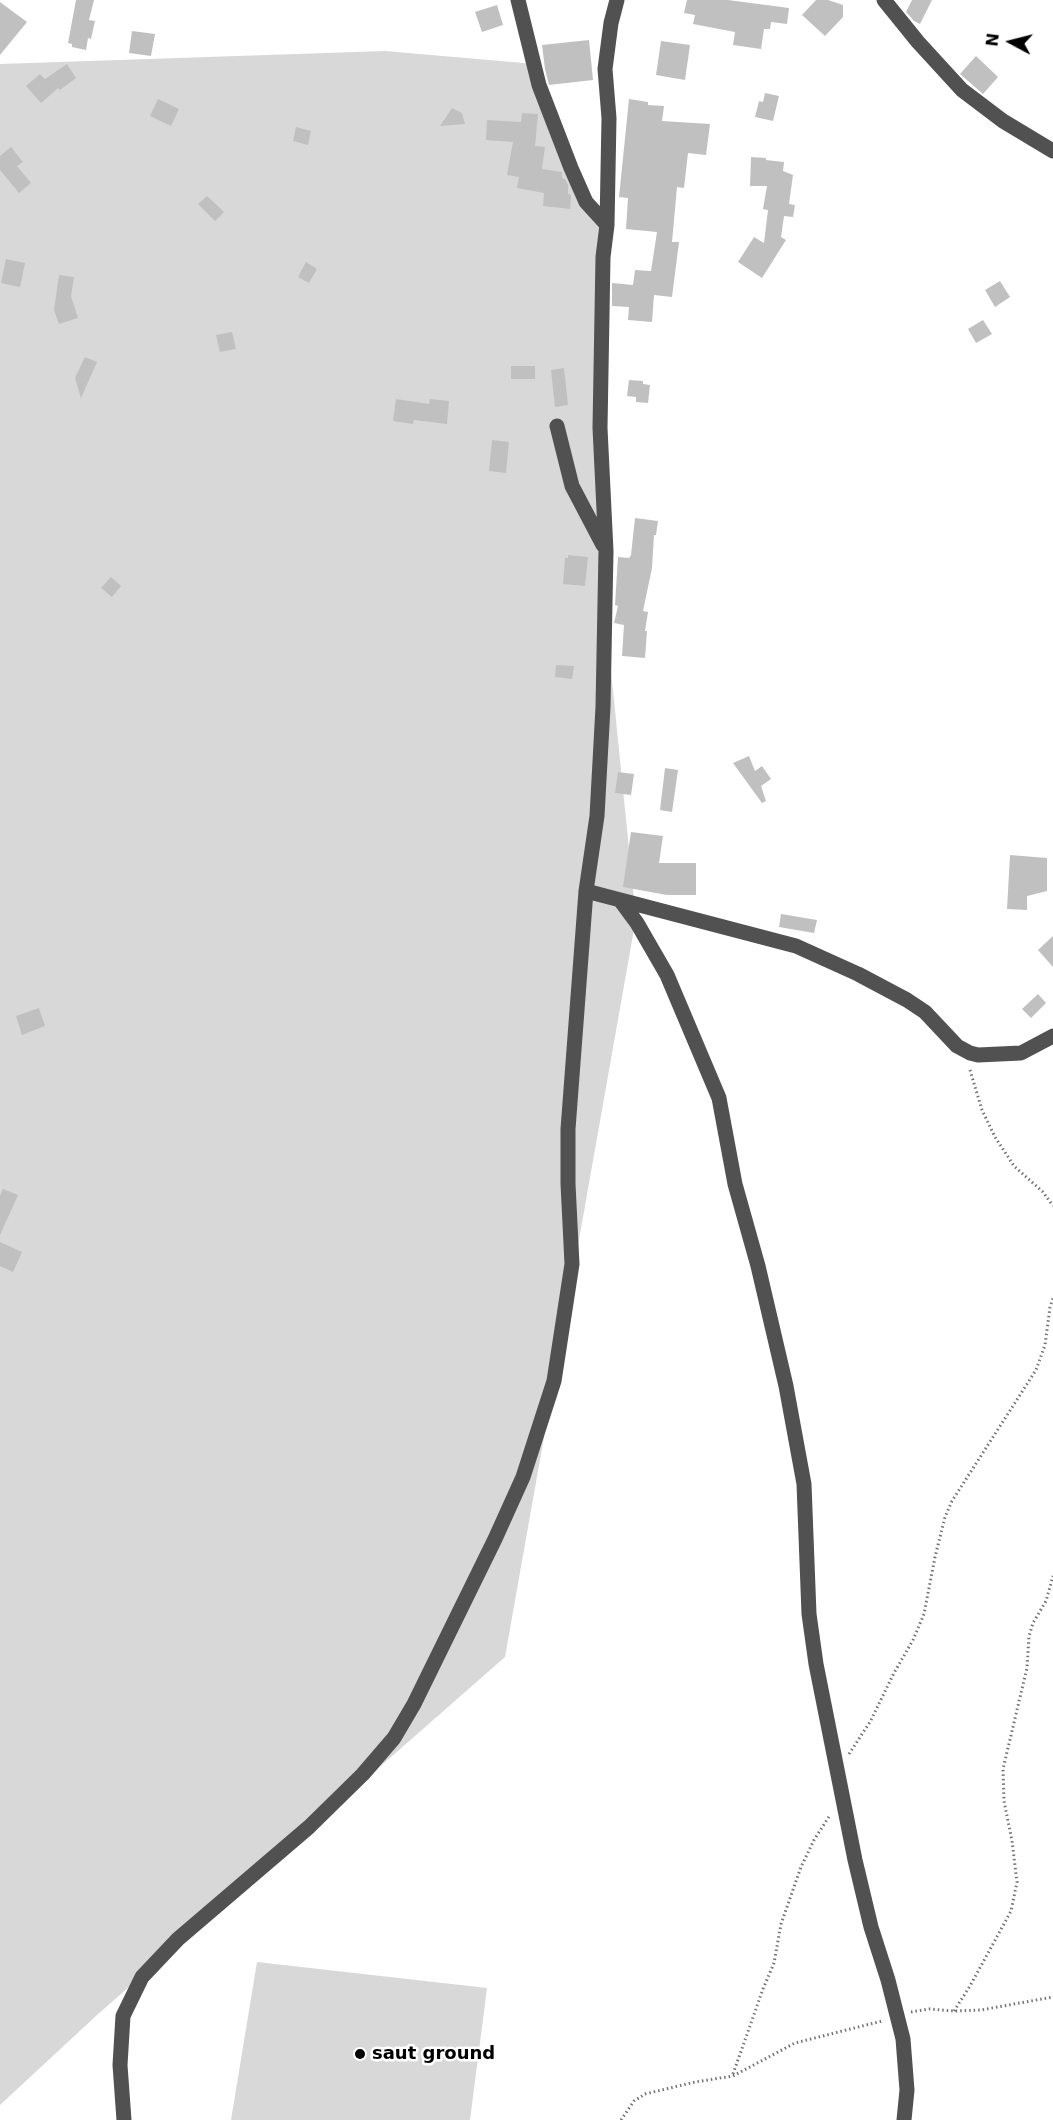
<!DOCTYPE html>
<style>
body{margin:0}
#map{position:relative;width:1053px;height:2120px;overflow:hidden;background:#fff;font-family:"DejaVu Sans",sans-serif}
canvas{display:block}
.north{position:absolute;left:981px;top:12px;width:60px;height:60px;-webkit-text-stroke:4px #fff;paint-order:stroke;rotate:277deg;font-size:16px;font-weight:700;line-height:24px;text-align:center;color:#000}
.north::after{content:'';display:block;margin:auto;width:21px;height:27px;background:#000;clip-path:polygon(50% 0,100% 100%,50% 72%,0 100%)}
</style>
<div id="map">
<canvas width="1053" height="2120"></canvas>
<div class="north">N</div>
</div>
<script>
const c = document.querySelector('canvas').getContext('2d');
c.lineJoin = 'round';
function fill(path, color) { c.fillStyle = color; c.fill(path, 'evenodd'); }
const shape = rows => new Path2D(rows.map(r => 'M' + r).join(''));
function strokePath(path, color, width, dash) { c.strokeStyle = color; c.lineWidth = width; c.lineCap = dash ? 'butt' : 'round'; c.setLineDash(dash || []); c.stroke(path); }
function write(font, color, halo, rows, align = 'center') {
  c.font = font + ' "DejaVu Sans",sans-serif'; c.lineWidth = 5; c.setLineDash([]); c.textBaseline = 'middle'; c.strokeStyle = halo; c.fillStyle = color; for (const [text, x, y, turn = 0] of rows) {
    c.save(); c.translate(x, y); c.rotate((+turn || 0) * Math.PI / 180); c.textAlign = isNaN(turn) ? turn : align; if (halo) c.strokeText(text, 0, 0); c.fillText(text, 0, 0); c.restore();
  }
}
fill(shape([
 [385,51,535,64,593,212,603,222,600,562,636,918,505,1657,97,2015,0,2105,0,64],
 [257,1962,487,1988,470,2120,231,2120]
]), '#d8d8d8');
fill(shape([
 [76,0,94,0,89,20,95,21,91,39,88,38,86,50,72,47,72,44,68,43],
 [687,0,728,0,789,8,787,24,771,22,770,29,764,29,761,49,733,45,735,32,693,24,695,15,684,13],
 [816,0,828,0,843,5,843,17,825,36,802,15],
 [912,0,932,0,920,24,914,21,906,12],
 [0,2,27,22,0,55],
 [497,5,503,25,482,32,475,12],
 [132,31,155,34,151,56,129,53],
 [589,40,593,80,549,85,545,69,542,45],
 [661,41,690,45,685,80,656,75],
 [976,56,998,77,983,94,960,74],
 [67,64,76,78,60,90,58,88,41,103,26,86,40,74,45,79],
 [765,93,779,96,773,121,755,117,759,101,763,102],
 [158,99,179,109,171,126,150,116],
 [629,99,648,102,648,105,664,106,662,121,710,124,706,155,688,153,684,188,677,187,672,242,679,242,672,297,654,295,652,322,628,320,629,307,612,306,612,283,633,285,635,270,651,271,657,232,626,229,628,198,619,197],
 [452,108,462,113,465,124,440,126],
 [522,113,538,114,535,146,545,147,542,169,562,172,562,178,565,179,568,185,568,194,571,195,570,209,543,206,544,193,517,188,519,177,507,175,513,142,486,140,487,120,521,122],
 [296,127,311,131,308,145,293,141],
 [11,147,23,162,17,166,31,183,19,193,0,170,0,156],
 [751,157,766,158,766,160,784,162,783,171,793,175,789,204,795,205,793,217,784,216,781,237,786,240,762,278,738,262,754,237,764,243,768,210,763,209,767,186,750,186],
 [207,196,224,212,215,221,198,204],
 [6,259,25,263,20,287,1,283],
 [306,262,317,269,309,283,298,277],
 [59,275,74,277,71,296,78,318,59,324,54,310],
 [1000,281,1010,297,995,307,985,290],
 [983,320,992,334,976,343,968,329],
 [232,332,236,349,220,352,216,335],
 [85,357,97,362,81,398,75,378],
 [511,366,535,366,535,379,511,379],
 [564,368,568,405,555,407,551,370],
 [629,380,643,381,643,384,650,385,648,403,636,402,636,397,627,396],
 [396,399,429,404,430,399,449,401,447,424,414,420,413,424,393,421],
 [492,440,509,442,506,473,489,471],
 [635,518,658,521,656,535,654,535,652,568,643,611,648,612,645,631,647,631,645,658,622,656,624,625,614,623,618,606,615,605,618,557,629,558,631,555],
 [568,555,588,557,585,586,563,584,565,558,568,558],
 [111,577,121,586,112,597,101,588],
 [556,665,574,666,572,679,555,677],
 [749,756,755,771,762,766,771,779,761,786,766,801,762,803,733,763],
 [665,768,678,770,672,812,660,810],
 [618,772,634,774,631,795,615,793],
 [631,832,663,836,659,863,696,863,696,895,667,895,623,887],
 [1010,855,1047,858,1047,891,1027,896,1027,910,1007,909],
 [781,914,817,920,814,933,779,927],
 [1053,936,1053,967,1038,950],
 [1038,994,1046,1003,1031,1018,1022,1009],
 [39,1008,45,1026,22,1035,16,1016],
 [3,1189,18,1195,0,1235,0,1196],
 [0,1242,22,1252,13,1272,0,1266]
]), '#c0c0c0');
strokePath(shape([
 [970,1070,982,1110,995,1137,1014,1166,1043,1192,1053,1206],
 [849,1754,870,1722,894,1673,913,1640,924,1614,935,1557,945,1517,952,1501,1036,1370,1045,1345,1050,1307,1053,1298],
 [954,2011,970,1986,1011,1911,1017,1882,1012,1841,1004,1801,1003,1769,1027,1668,1029,1636,1033,1623,1046,1601,1053,1576],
 [911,2012,929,2009,954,2011,981,2010,1053,1997],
 [733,2074,763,1989,774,1963,781,1924,801,1867,814,1840,830,1815],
 [621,2120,634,2101,645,2094,695,2082,733,2076,795,2043,882,2021]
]), '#737373', 3, [1.5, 3]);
strokePath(shape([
 [518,0,539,85,571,168,586,202,607,225],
 [884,0,918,42,962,90,1003,121,1053,151],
 [557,426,572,486,603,545],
 [586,891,796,946,858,974,907,1000,925,1012,957,1046,970,1053,978,1055,1021,1053,1053,1036],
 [620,900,637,923,667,975,719,1098,735,1184,758,1266,786,1386,804,1484,809,1614,816,1664,855,1860,871,1927,888,1980,903,2039,907,2090,904,2120],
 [124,2120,120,2065,123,2016,142,1977,178,1939,309,1827,363,1774,394,1738,414,1704,495,1539,523,1477,554,1381,572,1264,568,1184,568,1129,586,891,597,816,603,707,606,551,600,428,603,257,607,225,609,118,605,69,611,23,617,0]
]), '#515151', 15);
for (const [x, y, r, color] of [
 [360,2054,6,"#000"]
]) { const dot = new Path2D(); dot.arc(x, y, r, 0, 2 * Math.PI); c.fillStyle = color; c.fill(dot); strokePath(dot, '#fff', 2); }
write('bold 18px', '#000', '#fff', [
 ["saut ground",372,2054]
], 'left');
</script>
